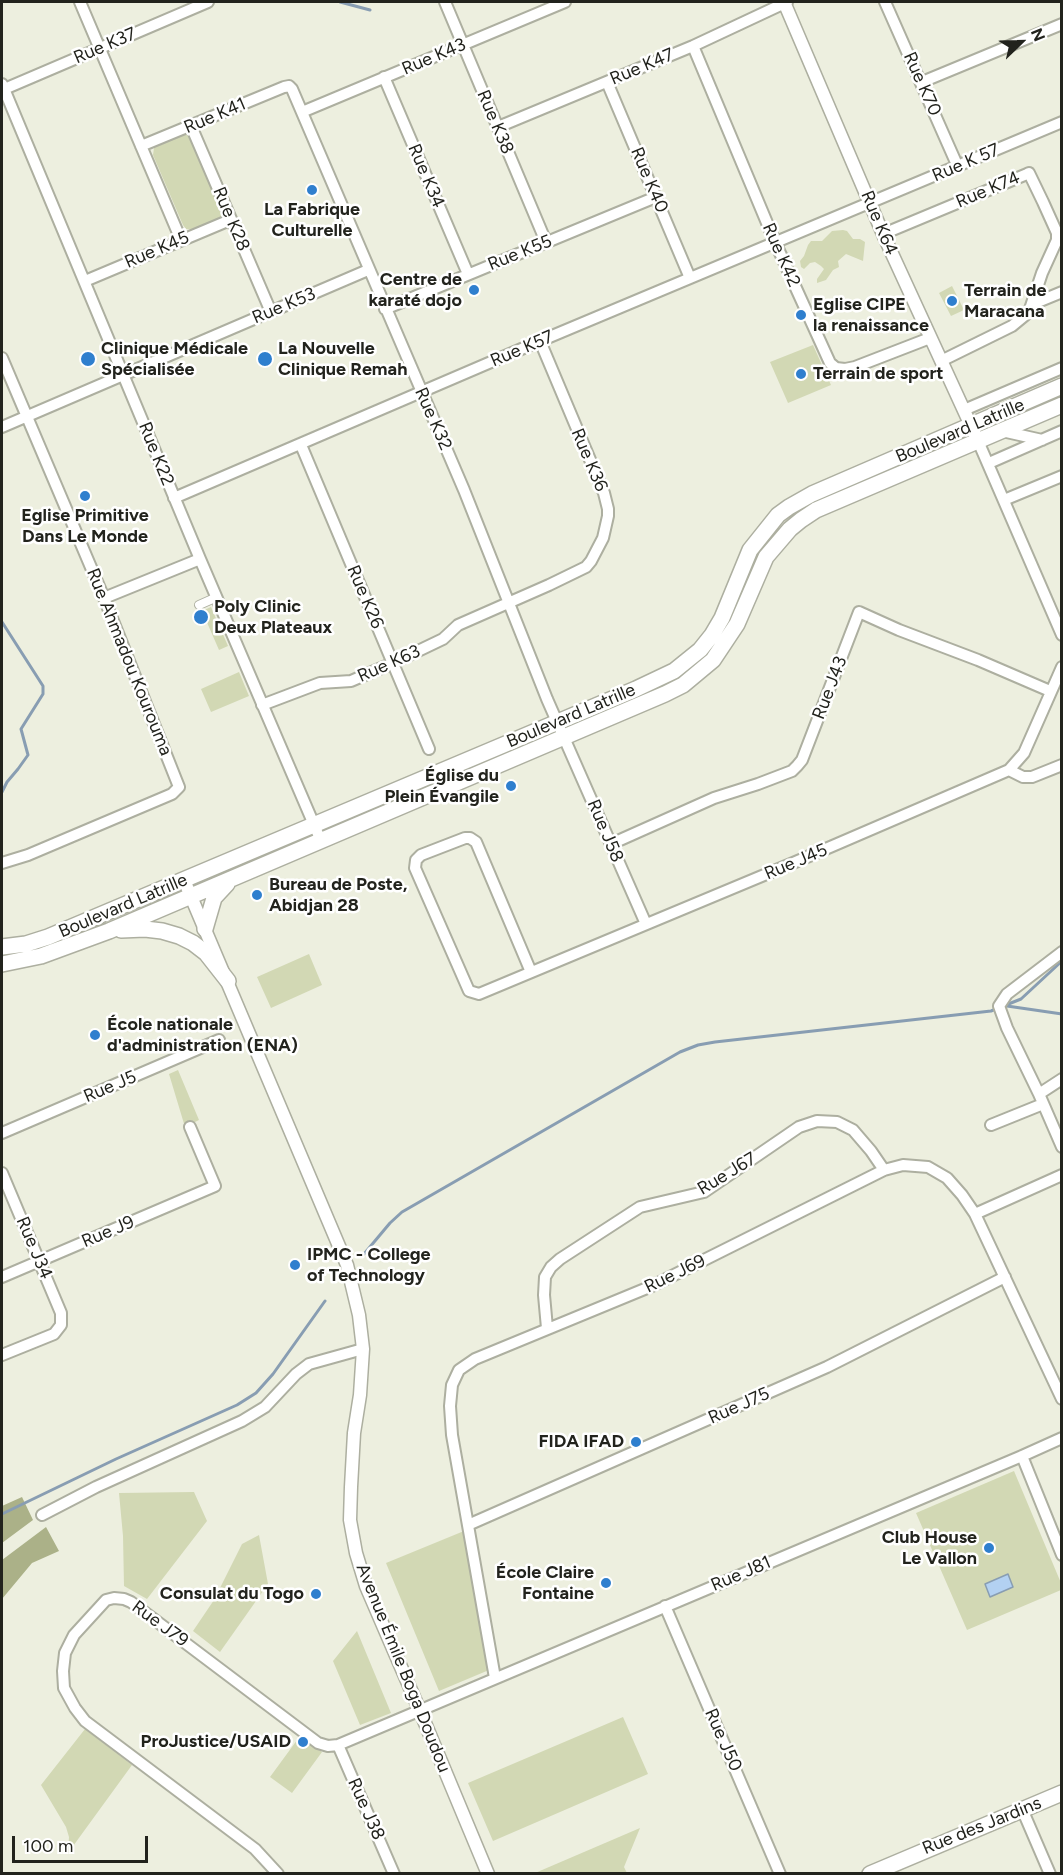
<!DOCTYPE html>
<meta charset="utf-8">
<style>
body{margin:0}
#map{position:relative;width:1063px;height:1875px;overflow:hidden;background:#edefdf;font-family:Figtree,sans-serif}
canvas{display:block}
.frame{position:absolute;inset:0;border:3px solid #22231d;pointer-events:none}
.north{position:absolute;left:991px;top:12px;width:60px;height:60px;-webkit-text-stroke:4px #fff;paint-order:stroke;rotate:67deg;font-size:16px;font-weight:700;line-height:24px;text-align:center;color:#22231d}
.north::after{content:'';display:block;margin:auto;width:21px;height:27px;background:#22231d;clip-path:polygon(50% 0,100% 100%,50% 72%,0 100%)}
.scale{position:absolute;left:12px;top:1836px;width:136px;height:27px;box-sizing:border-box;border:3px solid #22231d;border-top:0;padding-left:8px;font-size:18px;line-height:21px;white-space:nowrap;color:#22231d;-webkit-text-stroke:4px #fff;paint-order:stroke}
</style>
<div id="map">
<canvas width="1063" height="1875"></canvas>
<div class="frame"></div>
<div class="north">N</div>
<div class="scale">100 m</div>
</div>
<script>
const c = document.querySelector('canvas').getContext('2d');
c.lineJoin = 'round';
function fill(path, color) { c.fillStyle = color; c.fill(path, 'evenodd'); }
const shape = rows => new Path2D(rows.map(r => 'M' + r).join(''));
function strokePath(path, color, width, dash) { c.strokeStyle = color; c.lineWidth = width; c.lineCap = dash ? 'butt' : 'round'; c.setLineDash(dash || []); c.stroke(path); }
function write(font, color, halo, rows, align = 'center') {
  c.font = font + ' Figtree,sans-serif'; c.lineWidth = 5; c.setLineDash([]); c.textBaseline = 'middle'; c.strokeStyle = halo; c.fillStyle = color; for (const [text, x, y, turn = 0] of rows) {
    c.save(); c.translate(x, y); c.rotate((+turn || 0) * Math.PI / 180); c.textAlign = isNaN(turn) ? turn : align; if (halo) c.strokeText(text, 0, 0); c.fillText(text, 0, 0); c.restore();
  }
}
fill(shape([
 [189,131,226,216,195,230,186,229,183,225,153,155,154,148,156,145],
 [843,230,847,231,853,239,860,239,865,242,863,261,846,254,838,261,839,267,833,270,826,280,817,283,817,279,824,269,821,266,815,262,810,263,804,269,801,267,800,261,804,256,808,245,811,241,822,241,832,231],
 [952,286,964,310,951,316,939,293],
 [813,345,831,385,788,403,770,362],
 [211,607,228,646,219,650,202,611],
 [239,672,249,696,211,712,201,689],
 [309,954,322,985,271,1008,257,977],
 [178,1070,199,1120,185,1127,169,1074],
 [1014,1471,1061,1583,1061,1590,967,1630,916,1513],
 [194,1492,207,1521,147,1599,124,1586,123,1536,119,1493],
 [464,1531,489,1670,439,1691,386,1563],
 [259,1535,268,1584,220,1652,193,1631,214,1600,242,1544],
 [357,1631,391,1713,360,1725,333,1661],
 [623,1717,648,1774,493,1841,468,1783],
 [85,1729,132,1765,68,1853,69,1837,66,1827,41,1785],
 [300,1736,322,1752,292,1793,270,1777],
 [640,1828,624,1867,627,1873,535,1873]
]), '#d2d8b4');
fill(shape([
 [22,1497,33,1520,2,1543,2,1506],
 [46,1527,59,1551,32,1563,2,1599,2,1560]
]), '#abb188');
const water = shape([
 [1008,1574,1013,1587,990,1597,985,1584,1008,1574]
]);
fill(water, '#b3d1f2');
strokePath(water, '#889db2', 1.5);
strokePath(shape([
 [340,2,370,10],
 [2,622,43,686,43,694,21,729,28,755,18,769,7,782,2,792],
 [1007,1006,1062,1014],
 [364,1254,390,1223,402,1212,680,1052,698,1045,715,1042,991,1011,1021,999,1062,961],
 [2,1514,116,1459,237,1405,256,1393,273,1374,325,1301]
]), '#889db2', 3);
const pedestrian = shape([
 [199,605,217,597]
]);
const minor = shape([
 [80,2,181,240],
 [445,2,546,242],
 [885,2,958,167],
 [693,46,775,242,830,363,836,368,845,369,855,367,930,338],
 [384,77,468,274],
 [607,82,690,278],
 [922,82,1062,24],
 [2,84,200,559,321,841],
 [2,90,208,2],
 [302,112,565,2],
 [191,126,271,312],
 [498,127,693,46,787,2],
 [141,146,284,87,289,86,292,89,464,490,547,699,646,924],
 [883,234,1027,174,1029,173,1043,202,1057,233,1057,240,1042,273,1029,312,1012,326,941,361],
 [85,281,230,220],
 [1033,304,1062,292],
 [385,309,656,197],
 [2,358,104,598,179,787,172,794,28,855,2,863],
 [964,410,1062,368],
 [2,427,368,270],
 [1002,431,1042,440],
 [978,441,1062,635],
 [301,445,429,749],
 [989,463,1062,431],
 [174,498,540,341,1062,122],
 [1004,500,1062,476],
 [104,598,200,559],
 [262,705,320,683,351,681,393,663,443,639,458,625,549,585,586,567,591,561,603,538,608,516,608,509,604,493,540,341],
 [1009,770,1023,777,1032,777,1062,765],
 [611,844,714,798,758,784,792,771,797,766,802,760,859,612,899,630,978,660,1050,691],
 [1062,952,1007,994,999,1006,1007,1028,1039,1094,1062,1147],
 [531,972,476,842,470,838,465,838,421,855,416,860,415,868,469,991,479,994,793,863,1009,770,1024,753,1062,667],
 [1039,1094,1062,1079],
 [991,1125,1043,1104],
 [2,1133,219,1040],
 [2,1173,61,1313,61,1325,54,1334,2,1355],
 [975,1214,1062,1175],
 [2,1277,215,1186,190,1127],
 [547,1328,544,1295,545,1277,551,1267,560,1259,640,1207,704,1192,799,1127,817,1121,837,1122,853,1130,871,1151,884,1170],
 [1022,1456,1062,1555],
 [42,1515,96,1487,242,1421,265,1407,296,1374,309,1364,363,1349],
 [468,1525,827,1367,1005,1277],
 [665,1606,780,1874],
 [495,1678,452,1435,450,1406,452,1385,459,1370,475,1359,652,1286,884,1170,903,1165,928,1167,947,1178,962,1195,975,1214,1062,1399],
 [338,1745,394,1874],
 [1022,1809,1050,1874],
 [278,1874,255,1849,85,1721,75,1708,64,1688,63,1671,65,1653,74,1635,106,1600,114,1598,124,1599,131,1602,318,1743,328,1746,338,1745,1022,1456,1062,1438]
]);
const tertiary = shape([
 [784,2,883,234,978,441],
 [184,880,347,1265,359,1315,363,1349,360,1395,354,1433,351,1487,350,1520,356,1553,366,1586,420,1711,488,1874]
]);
const secondary = shape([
 [205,929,214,898,227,884],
 [121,930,145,929,162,931,179,936,193,943,206,953,228,981],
 [2,947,26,944,48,937,636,689,674,671,700,650,712,635,722,618,750,550,778,515,789,507,812,494,1062,386],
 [2,964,41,956,109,931,665,694,683,685,713,660,737,624,766,557,790,529,801,520,816,510,1062,405],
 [870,1874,1062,1793]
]);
strokePath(pedestrian, '#adafa0', 10);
strokePath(minor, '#adafa0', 14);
strokePath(tertiary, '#adafa0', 15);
strokePath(secondary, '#adafa0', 18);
strokePath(pedestrian, '#fff', 8);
strokePath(minor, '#fff', 10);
strokePath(tertiary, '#fff', 12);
strokePath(secondary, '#fff', 15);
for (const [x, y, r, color] of [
 [312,190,6,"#2f7fce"],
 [474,290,6,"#2f7fce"],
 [952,301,6,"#2f7fce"],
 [801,315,6,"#2f7fce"],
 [88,359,8,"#2f7fce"],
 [265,359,8,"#2f7fce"],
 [801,374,6,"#2f7fce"],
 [85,496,6,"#2f7fce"],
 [201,617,8,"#2f7fce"],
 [511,786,6,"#2f7fce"],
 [257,895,6,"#2f7fce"],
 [95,1035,6,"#2f7fce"],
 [295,1265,6,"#2f7fce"],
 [636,1442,6,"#2f7fce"],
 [989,1548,6,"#2f7fce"],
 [606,1583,6,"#2f7fce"],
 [316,1594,6,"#2f7fce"],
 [303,1742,6,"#2f7fce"]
]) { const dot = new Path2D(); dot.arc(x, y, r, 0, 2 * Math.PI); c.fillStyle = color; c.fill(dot); strokePath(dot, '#fff', 2); }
write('18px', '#22231d', '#fff', [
 ["Rue K37",105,46,-23],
 ["Rue K43",434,57,-23],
 ["Rue K47",642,67,-23],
 ["Rue K70",922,84,66],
 ["Rue K41",215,116,-23],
 ["Rue K38",495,122,67],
 ["Rue K 57",966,163,-23],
 ["Rue K34",426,176,67],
 ["Rue K40",649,180,67],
 ["Rue K74",988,190,-23],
 ["Rue K28",231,219,67],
 ["Rue K64",879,223,67],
 ["Rue K45",157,250,-23],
 ["Rue K55",520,253,-22],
 ["Rue K42",781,255,66],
 ["Rue K53",284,306,-23],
 ["Rue K57",522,349,-23],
 ["Rue K32",433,419,66],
 ["Boulevard Latrille",960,431,-23],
 ["Rue K22",156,454,68],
 ["Rue K36",589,460,67],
 ["Rue K26",365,597,67],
 ["Rue Ahmadou Kourouma",129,662,68],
 ["Rue K63",389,664,-24],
 ["Rue J43",830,688,-69],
 ["Boulevard Latrille",571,716,-23],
 ["Rue J58",605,831,67],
 ["Rue J45",796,862,-23],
 ["Boulevard Latrille",123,906,-23],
 ["Rue J5",110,1087,-23],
 ["Rue J67",727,1174,-31],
 ["Rue J9",108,1232,-23],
 ["Rue J34",34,1248,67],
 ["Rue J69",675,1274,-26],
 ["Rue J75",739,1406,-24],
 ["Rue J81",741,1574,-23],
 ["Rue J79",160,1624,36],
 ["Avenue Émile Boga Doudou",403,1668,68],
 ["Rue J50",723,1740,66],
 ["Rue J38",366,1809,66],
 ["Rue des Jardins",982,1826,-22]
]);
write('bold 18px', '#22231d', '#fff', [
 ["La Fabrique",312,210,"center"],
 ["Culturelle",312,231,"center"],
 ["Centre de",462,280,"right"],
 ["karaté dojo",462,301,"right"],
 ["Terrain de",964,291],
 ["Maracana",964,312],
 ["Eglise CIPE",813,305],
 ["la renaissance",813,326],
 ["Clinique Médicale",101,349],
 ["Spécialisée",101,370],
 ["La Nouvelle",278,349],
 ["Clinique Remah",278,370],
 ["Terrain de sport",813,374],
 ["Eglise Primitive",85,516,"center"],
 ["Dans Le Monde",85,537,"center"],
 ["Poly Clinic",214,607],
 ["Deux Plateaux",214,628],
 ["Église du",499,776,"right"],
 ["Plein Évangile",499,797,"right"],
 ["Bureau de Poste,",269,885],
 ["Abidjan 28",269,906],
 ["École nationale",107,1025],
 ["d'administration (ENA)",107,1046],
 ["IPMC - College",307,1255],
 ["of Technology",307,1276],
 ["FIDA IFAD",624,1442,"right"],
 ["Club House",977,1538,"right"],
 ["Le Vallon",977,1559,"right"],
 ["École Claire",594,1573,"right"],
 ["Fontaine",594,1594,"right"],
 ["Consulat du Togo",304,1594,"right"],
 ["ProJustice/USAID",291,1742,"right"]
], 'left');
</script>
